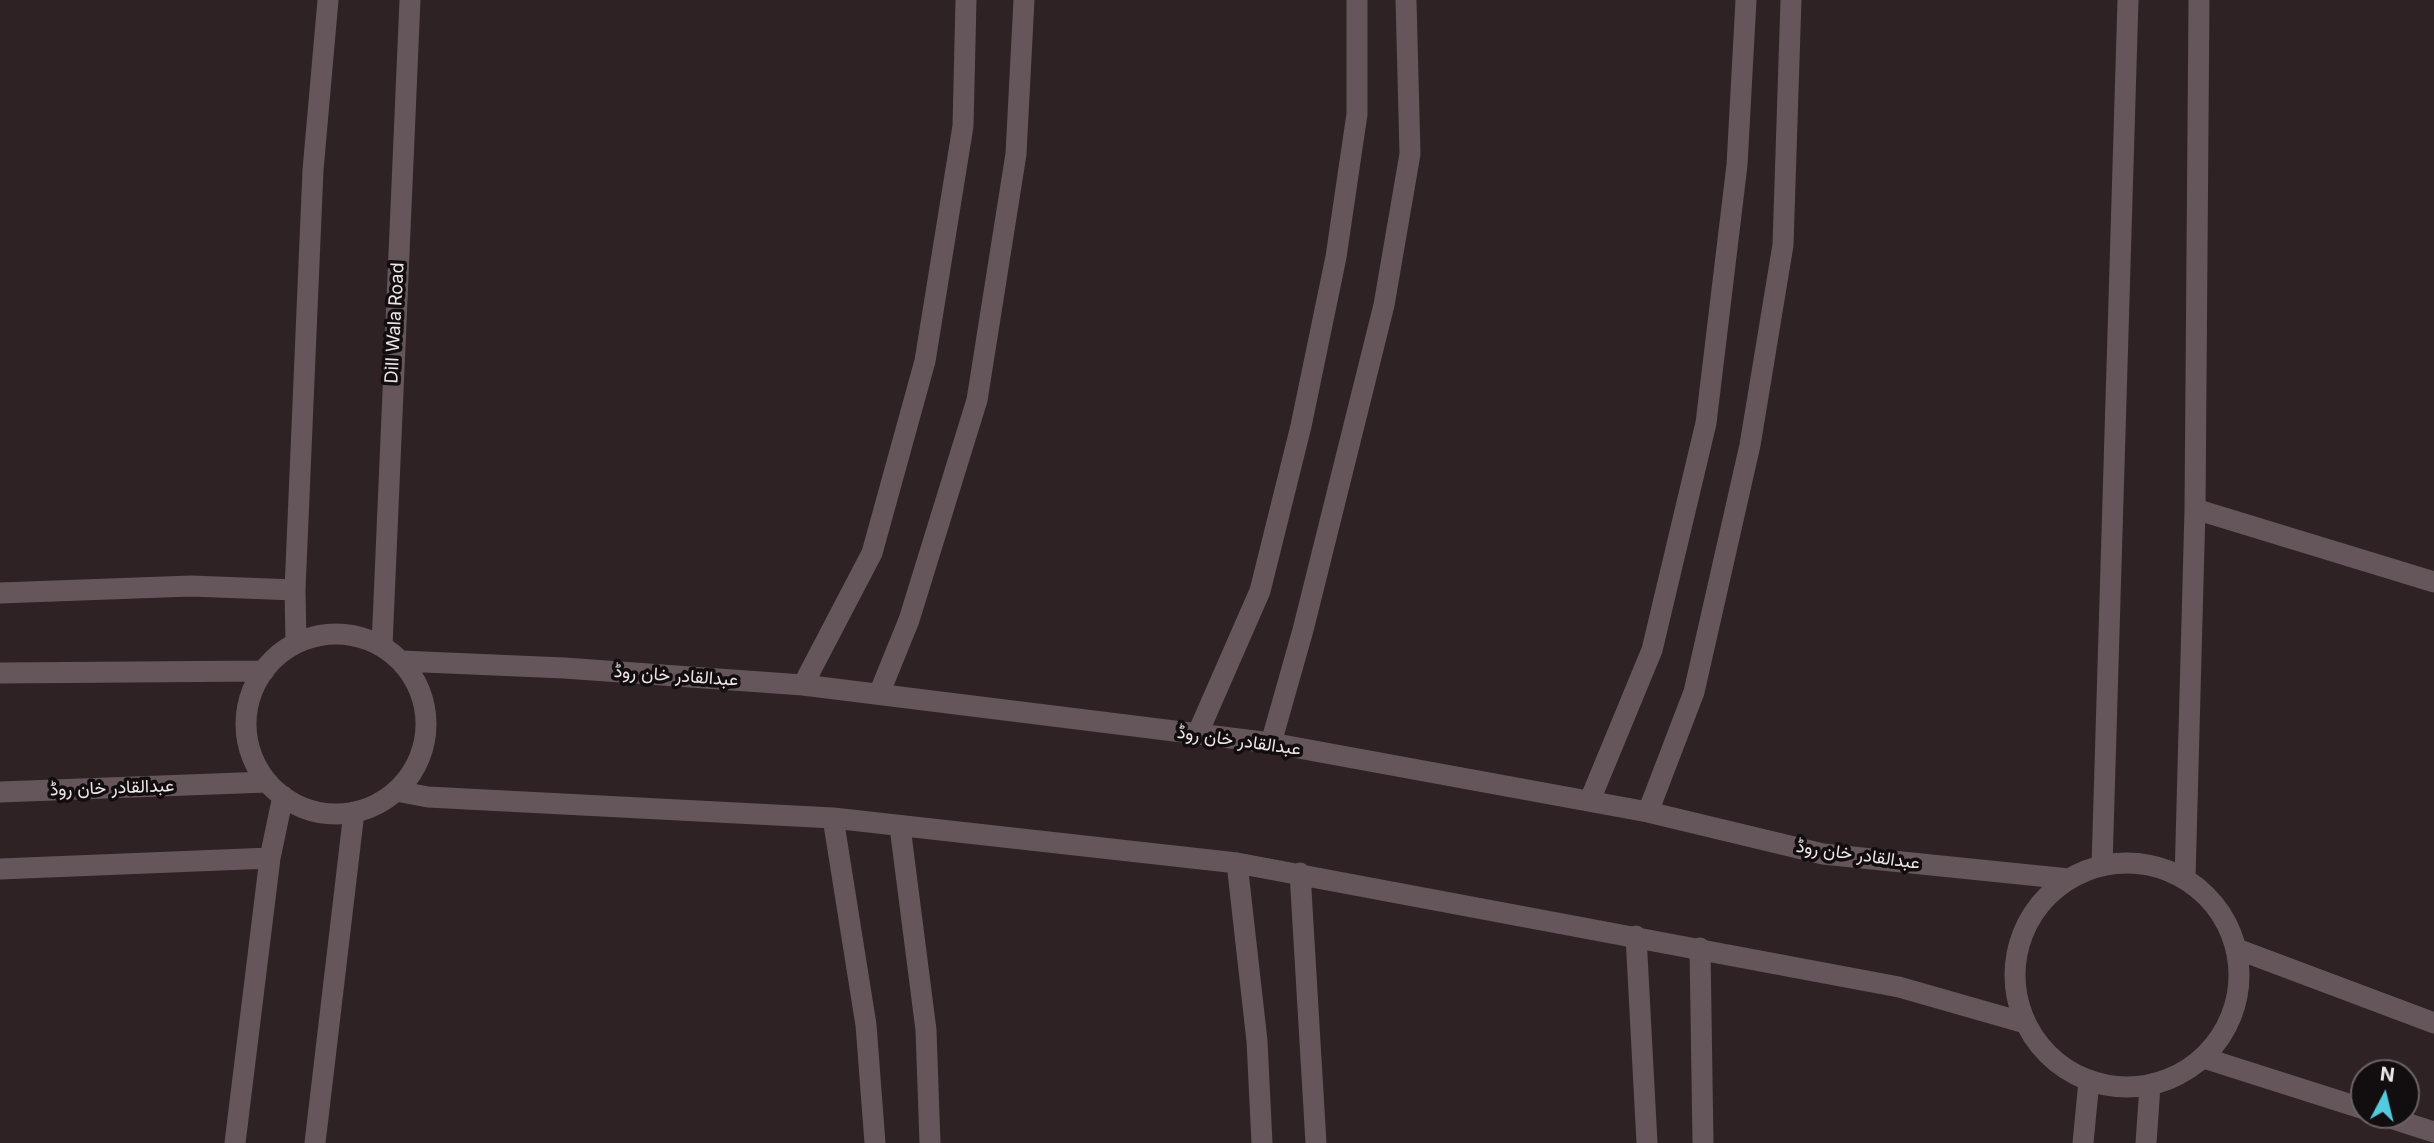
<!DOCTYPE html>
<meta charset="utf-8">
<style>
body{margin:0}
#map{position:relative;width:2434px;height:1143px;overflow:hidden;background:#2e2225;font-family:Inter,sans-serif}
canvas{display:block}
.north{position:absolute;left:2350px;top:1059px;width:70px;height:70px;box-sizing:border-box;background:#120d0f;border:2px solid #6a6365;border-radius:50%;rotate:7deg;font-size:19px;font-weight:700;line-height:28px;text-align:center;color:#ede5e7}
.north::after{content:'';display:block;margin:auto;width:24px;height:32px;background:#54cade;clip-path:polygon(50% 0,100% 100%,50% 72%,0 100%)}
</style>
<div id="map">
<canvas width="2434" height="1143"></canvas>
<div class="north">N</div>
</div>
<script>
const c = document.querySelector('canvas').getContext('2d');
c.lineJoin = 'round';
const shape = rows => new Path2D(rows.map(r => 'M' + r).join(''));
function strokePath(path, color, width, dash) { c.strokeStyle = color; c.lineWidth = width; c.lineCap = dash ? 'butt' : 'round'; c.setLineDash(dash || []); c.stroke(path); }
function write(font, color, halo, rows, align = 'center') {
  c.font = font + ' Inter,Vazirmatn,sans-serif'; c.lineWidth = 7; c.setLineDash([]); c.textBaseline = 'middle'; c.strokeStyle = halo; c.fillStyle = color; for (const [text, x, y, turn = 0] of rows) {
    c.save(); c.translate(x, y); c.rotate((+turn || 0) * Math.PI / 180); c.textAlign = isNaN(turn) ? turn : align; if (halo) c.strokeText(text, 0, 0); c.fillText(text, 0, 0); c.restore();
  }
}
strokePath(shape([
 [2195,509,2434,582],
 [0,593,191,586,295,590],
 '246 724a90 90 0 1 1 180 0a90 90 0 1 1-180 0Z',
 [296,643,295,590,313,170,328,0],
 [382,646,410,0],
 [401,661,564,668,803,685,1271,743,1648,812,1823,854,2069,879],
 [0,673,264,671],
 [803,685,872,553,925,361,963,126,966,0],
 [879,694,909,620,977,400,1016,154,1024,0],
 [1197,735,1260,591,1301,426,1336,257,1357,114,1357,0],
 [1271,743,1303,630,1384,305,1410,154,1406,0],
 [396,791,428,797,833,818,1237,863,1899,987,2025,1023],
 [0,792,267,782],
 [1590,800,1652,650,1706,423,1737,165,1746,0],
 [1648,812,1694,692,1750,445,1783,245,1791,0],
 [833,818,866,1025,875,1143],
 [900,827,926,1030,930,1143],
 '2015 975a112 112 0 1 1 224 0a112 112 0 1 1-224 0Z',
 [1237,863,1257,1041,1262,1143],
 [2102,866,2128,0],
 [0,869,270,858],
 [1300,873,1316,1143],
 [2185,879,2195,509,2199,0],
 [1636,936,1647,1143],
 [1700,948,1703,1143],
 [2237,949,2434,1023],
 [2204,1058,2364,1109],
 [2381,1115,2434,1132],
 [235,1143,270,858,283,796],
 [315,1143,354,812],
 [2083,1143,2089,1081],
 [2146,1143,2150,1086]
]), '#64565a', 21);
write('18px', '#ede5e7', '#120d0f', [
 ["Dill Wala Road",395,323,-87],
 ["عبدالقادر خان روڈ",676,676,4],
 ["عبدالقادر خان روڈ",1239,741,8],
 ["عبدالقادر خان روڈ",112,788,-2],
 ["عبدالقادر خان روڈ",1858,855,8]
]);
</script>
